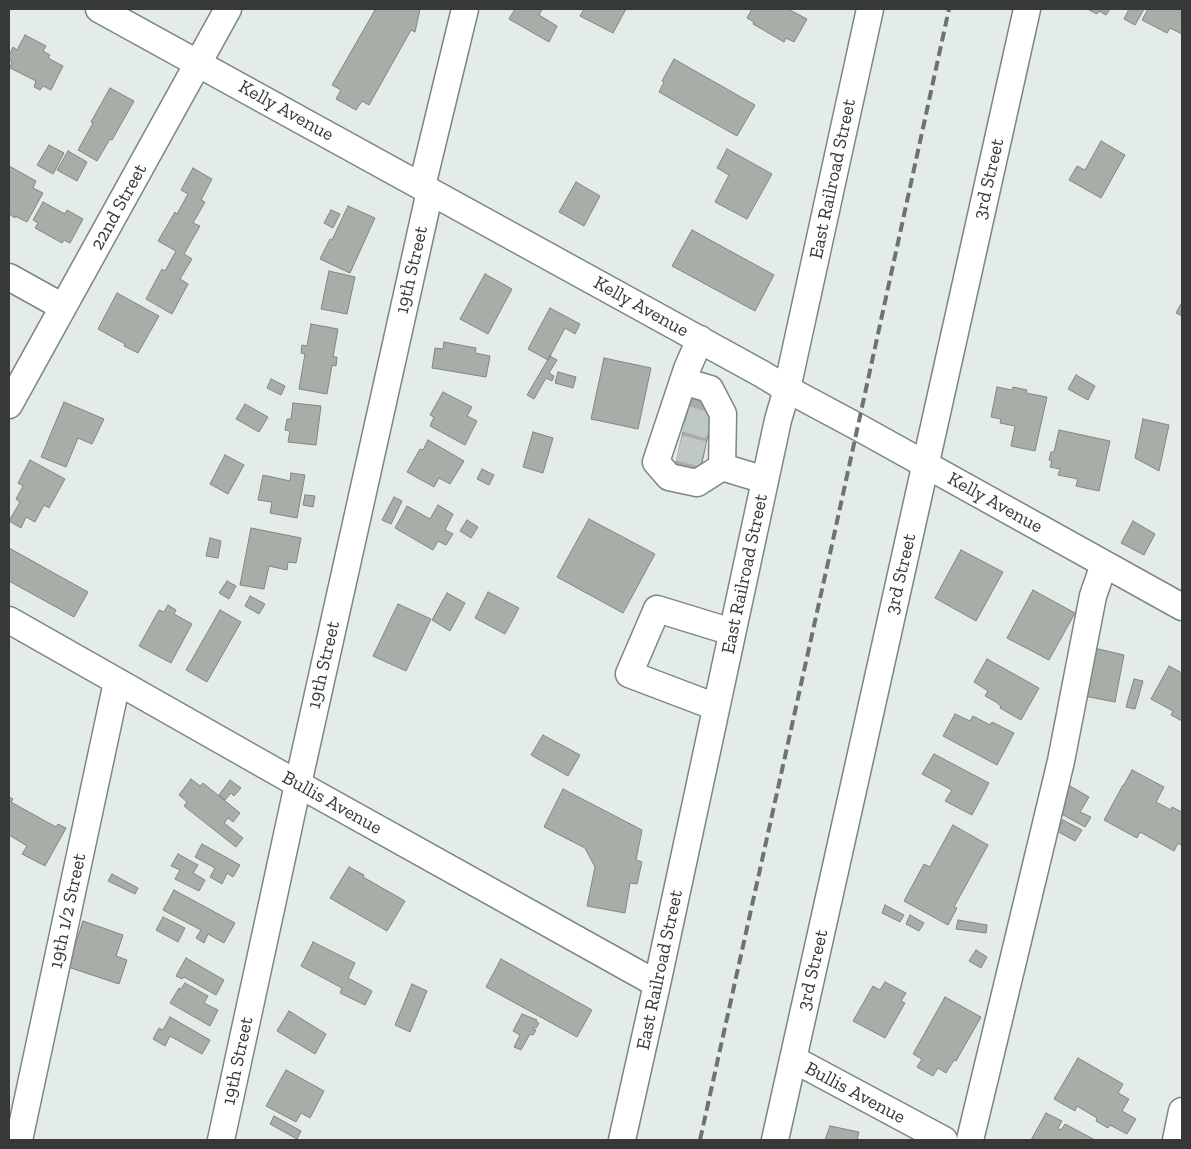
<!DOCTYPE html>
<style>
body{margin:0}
#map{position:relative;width:1191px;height:1149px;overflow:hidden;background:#e3ece8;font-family:"Zilla Slab",serif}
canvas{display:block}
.frame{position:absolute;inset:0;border:10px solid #363938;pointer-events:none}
</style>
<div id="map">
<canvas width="1191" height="1149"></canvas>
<div class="frame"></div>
</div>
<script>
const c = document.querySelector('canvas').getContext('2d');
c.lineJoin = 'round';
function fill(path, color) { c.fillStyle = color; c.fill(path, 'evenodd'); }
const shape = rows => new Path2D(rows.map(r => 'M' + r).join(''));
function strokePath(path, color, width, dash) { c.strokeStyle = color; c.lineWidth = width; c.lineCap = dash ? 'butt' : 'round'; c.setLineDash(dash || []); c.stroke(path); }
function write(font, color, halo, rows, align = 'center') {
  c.font = font + ' "Zilla Slab",serif'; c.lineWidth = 4; c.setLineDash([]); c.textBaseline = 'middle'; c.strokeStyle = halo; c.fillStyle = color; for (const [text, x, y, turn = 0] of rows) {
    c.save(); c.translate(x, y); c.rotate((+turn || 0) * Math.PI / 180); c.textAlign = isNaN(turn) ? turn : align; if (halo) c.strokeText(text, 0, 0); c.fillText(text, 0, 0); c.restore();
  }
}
const building = shape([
 [372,9,420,9,415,32,411,30,369,105,362,101,356,110,336,99,341,90,332,85,375,10,372,9],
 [515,9,542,9,539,15,557,26,549,42,509,19,515,9],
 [584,9,626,9,613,33,580,16,584,9],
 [752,9,788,9,807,19,794,42,786,38,784,42,753,24,754,22,747,18,752,9],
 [1090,9,1110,9,1106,15,1099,11,1097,14,1089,10,1090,9],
 [1129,9,1144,9,1135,25,1124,19,1129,9],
 [1148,9,1182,9,1182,34,1170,28,1167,33,1142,20,1148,9],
 [25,35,46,46,43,51,50,55,48,58,63,66,51,90,43,86,40,90,34,87,36,81,10,68,12,62,9,60,9,56,13,47,17,50,25,35],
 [674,59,755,105,737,136,659,92,664,82,662,81,674,59],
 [110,88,134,101,112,140,110,139,97,161,78,150,93,123,91,122,110,88],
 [1101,141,1125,155,1101,198,1069,180,1077,166,1085,170,1101,141],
 [49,145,64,153,53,174,37,165,49,145],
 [727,149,772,174,747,219,715,202,729,175,717,168,727,149],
 [68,151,87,162,77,181,57,170,68,151],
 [9,166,36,181,33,188,43,193,27,222,15,216,15,218,9,214,9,166],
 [193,168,212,179,201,200,205,202,193,223,200,226,184,254,192,259,180,279,188,284,172,314,146,299,162,269,165,271,176,251,158,241,175,212,177,214,188,194,181,190,193,168],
 [576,182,600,196,584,226,559,212,576,182],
 [43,202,65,214,67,210,83,219,70,243,64,240,62,243,35,228,38,223,33,220,43,202],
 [348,206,375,218,350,273,320,259,330,239,332,240,348,206],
 [331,210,340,214,333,228,324,223,331,210],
 [692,230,774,275,755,311,672,266,692,230],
 [329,271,355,277,347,314,321,309,329,271],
 [485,274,512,289,488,334,460,319,485,274],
 [117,293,159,316,138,353,124,346,125,344,98,329,117,293],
 [1182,302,1182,316,1176,313,1182,302],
 [550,308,580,324,575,334,565,328,548,360,528,349,550,308],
 [311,324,338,329,333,357,337,357,336,366,332,365,327,394,299,389,305,354,301,353,302,345,307,346,311,324],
 [444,342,476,348,475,353,490,356,486,377,432,368,435,348,443,349,444,342],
 [550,356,557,360,549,373,554,376,552,381,546,378,534,399,527,395,550,356],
 [604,358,651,368,638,429,591,419,604,358],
 [558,372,576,377,573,388,555,383,558,372],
 [1076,375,1095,386,1088,400,1068,389,1076,375],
 [271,379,285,386,281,395,267,388,271,379],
 [997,387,1012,390,1013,387,1027,390,1026,393,1047,397,1035,451,1011,446,1015,426,1000,423,1001,419,991,417,997,387],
 [443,392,472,407,467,416,477,421,465,445,430,426,434,417,430,415,443,392],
 [691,397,715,402,699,477,674,471,691,397],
 [64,402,104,419,92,444,78,438,66,467,41,457,64,402],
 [293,403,321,406,316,445,288,442,290,431,285,430,287,419,291,419,293,403],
 [245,404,268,417,259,432,236,419,245,404],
 [1143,419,1169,425,1159,471,1135,458,1143,419],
 [1059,430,1110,441,1099,491,1076,486,1078,479,1058,475,1060,469,1050,467,1052,461,1049,460,1051,452,1054,452,1059,430],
 [533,432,553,438,543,473,523,467,533,432],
 [428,440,464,461,450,484,439,478,434,487,407,472,420,449,423,450,428,440],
 [225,455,244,465,228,494,210,484,225,455],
 [30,460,65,479,49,508,44,505,35,522,26,517,21,528,9,521,20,502,16,499,23,486,18,483,30,460],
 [482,469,494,475,489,485,477,479,482,469],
 [291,473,305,475,297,518,270,513,272,502,258,500,263,475,290,481,291,473],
 [305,495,315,496,313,507,303,505,305,495],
 [394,497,402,501,391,524,382,520,394,497],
 [438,505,453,514,445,530,453,534,446,545,438,541,433,550,395,528,407,506,430,519,438,505],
 [589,519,655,554,623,613,557,577,589,519],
 [467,520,478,527,471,538,460,531,467,520],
 [1133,521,1155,534,1144,555,1121,543,1133,521],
 [251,528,301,538,296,563,288,562,287,570,269,566,264,589,240,585,251,528],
 [210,538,221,541,218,558,206,556,210,538],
 [9,548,88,592,74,617,9,581,9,548],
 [961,550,1003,572,976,621,935,598,961,550],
 [227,581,236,586,229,599,219,593,227,581],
 [1033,590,1075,613,1049,660,1007,638,1033,590],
 [488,592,519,608,505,634,475,618,488,592],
 [447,593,465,603,450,631,432,620,447,593],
 [250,596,265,604,259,614,245,606,250,596],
 [398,604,431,619,406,671,373,656,398,604],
 [168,605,176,610,174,614,192,624,171,663,139,646,159,610,164,612,168,605],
 [220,610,241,622,207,682,186,670,220,610],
 [1094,648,1124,655,1115,702,1084,696,1094,648],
 [987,659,1039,688,1021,720,1000,708,1001,706,998,704,998,703,985,696,988,691,974,682,987,659],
 [1169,666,1182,673,1182,721,1171,715,1173,711,1151,699,1169,666],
 [1134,679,1143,681,1135,709,1126,707,1134,679],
 [955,714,970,721,973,716,990,725,992,722,1014,733,997,765,943,736,955,714],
 [543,735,580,755,568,776,531,755,543,735],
 [934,754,989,783,972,815,945,801,952,790,922,774,934,754],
 [1132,770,1164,787,1156,802,1171,810,1172,807,1182,812,1182,841,1181,845,1178,843,1174,851,1140,832,1137,838,1104,820,1123,785,1124,785,1132,770],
 [191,779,200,786,203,783,240,813,233,822,228,818,224,823,243,838,236,847,184,806,187,802,179,795,191,779],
 [230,780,241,788,234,796,231,793,225,800,219,795,230,780],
 [1070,786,1089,797,1080,812,1091,817,1085,827,1056,811,1070,786],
 [563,789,642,830,636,860,642,862,637,884,630,883,625,913,587,906,595,867,585,848,544,827,563,789],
 [9,797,13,799,11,802,56,827,58,824,66,828,45,866,22,854,27,846,9,835,9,797],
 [1063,820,1082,830,1075,841,1057,831,1063,820],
 [953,825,988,845,954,907,957,908,948,925,904,901,924,864,930,867,953,825],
 [202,844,240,865,233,877,227,873,222,884,210,877,215,868,195,857,202,844],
 [178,854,198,865,193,873,205,880,199,891,175,879,180,870,171,866,178,854],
 [349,867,364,875,363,877,405,901,387,931,330,898,349,867],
 [112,874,138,888,135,894,108,881,112,874],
 [174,890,235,923,224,943,208,934,204,943,196,938,201,930,163,910,174,890],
 [885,905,904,915,900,922,882,913,885,905],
 [910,915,924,923,919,931,906,924,910,915],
 [163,917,185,928,178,942,156,930,163,917],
 [958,920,987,925,986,933,956,929,958,920],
 [83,921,123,935,116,956,127,960,119,984,68,967,83,921],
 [313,942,355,963,348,978,372,991,365,1005,340,993,342,988,301,966,313,942],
 [976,950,987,957,981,968,969,961,976,950],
 [186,958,224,980,216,995,184,977,182,979,176,976,186,958],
 [501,959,592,1010,577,1037,486,987,501,959],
 [885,982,906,993,901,1001,905,1003,885,1038,853,1021,873,986,880,990,885,982],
 [185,983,208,996,204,1003,218,1010,210,1026,170,1003,179,988,181,989,185,983],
 [412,984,427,991,410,1032,395,1025,412,984],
 [945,997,981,1017,956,1061,954,1060,946,1073,938,1068,933,1076,917,1067,922,1059,913,1054,945,997],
 [289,1011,326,1034,315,1054,277,1031,289,1011],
 [522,1014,537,1020,536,1022,539,1023,536,1028,534,1027,533,1029,536,1030,533,1035,530,1034,521,1050,514,1047,520,1035,513,1031,522,1014],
 [170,1017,210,1040,202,1054,170,1036,165,1046,153,1039,159,1028,163,1030,170,1017],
 [1078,1058,1123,1084,1118,1093,1129,1099,1122,1111,1136,1119,1127,1134,1110,1125,1108,1128,1096,1121,1097,1118,1077,1106,1075,1111,1054,1099,1078,1058],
 [286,1070,324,1091,310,1118,301,1113,296,1122,266,1106,286,1070],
 [1046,1113,1062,1121,1058,1128,1061,1130,1065,1124,1095,1140,1031,1140,1046,1113],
 [274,1116,301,1131,297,1139,270,1124,274,1116],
 [830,1126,859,1132,857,1140,825,1140,830,1126]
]);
fill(building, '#a8ada7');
strokePath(building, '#818681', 1);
strokePath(shape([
 [686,419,710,426],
 [679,448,703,454]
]), '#c0c8c5', 26, [26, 13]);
const minor = shape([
 [99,9,762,374,787,389,858,427,1182,607],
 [422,186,465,9],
 [9,277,63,307],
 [700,339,687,369,656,462,669,477,697,483,722,467,765,480],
 [683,381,710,389,723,414,722,467],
 [9,405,228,9],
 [9,620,298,784,657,984],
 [716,707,629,674,657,609,732,632],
 [793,1059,944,1140],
 [19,1140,117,682],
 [221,1140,298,784,430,191],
 [622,1140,657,984,778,420,787,389,870,9],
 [775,1140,1027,9],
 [970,1140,1061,761,1093,596,1104,564],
 [1176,1140,1182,1111]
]);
strokePath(minor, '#7e8682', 29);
strokePath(minor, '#fff', 26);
strokePath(shape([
 [700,1140,831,549,949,9]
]), '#6e7371', 4, [10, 5]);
write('19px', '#363938', '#fff', [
 ["Kelly Avenue",286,111,29],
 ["East Railroad Street",833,179,-78],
 ["3rd Street",989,179,-77],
 ["22nd Street",119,207,-61],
 ["19th Street",412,270,-77],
 ["Kelly Avenue",641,307,29],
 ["Kelly Avenue",995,503,29],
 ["East Railroad Street",745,574,-78],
 ["3rd Street",901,574,-77],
 ["19th Street",324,665,-77],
 ["Bullis Avenue",332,803,29],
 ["19th 1/2 Street",68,911,-78],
 ["East Railroad Street",660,970,-78],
 ["3rd Street",813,970,-77],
 ["19th Street",238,1061,-78],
 ["Bullis Avenue",855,1093,28]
]);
</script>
